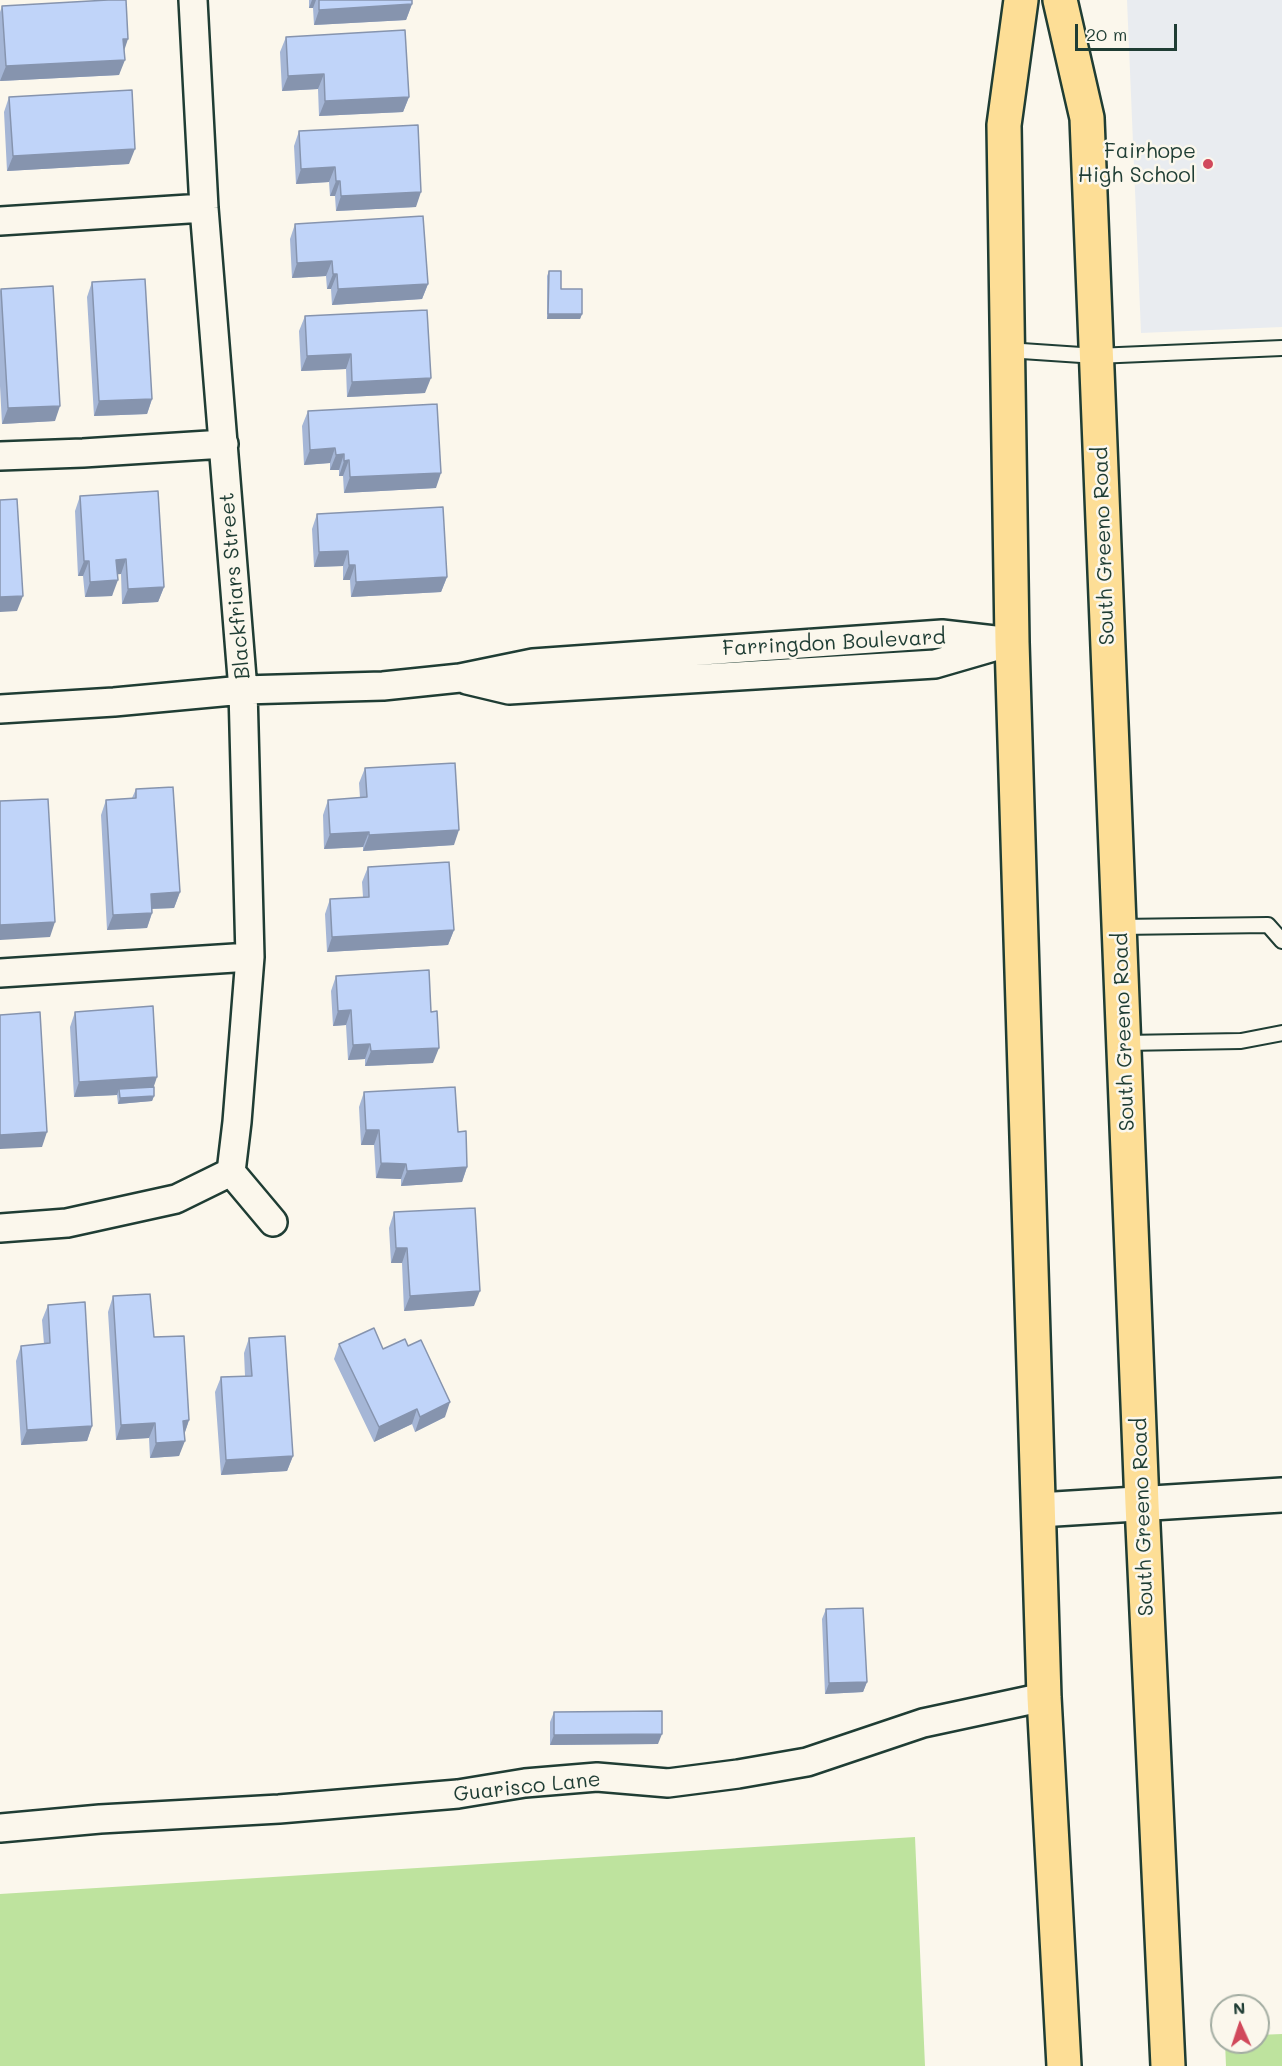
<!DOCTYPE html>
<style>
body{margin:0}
#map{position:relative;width:1282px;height:2066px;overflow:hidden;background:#fbf7ec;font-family:Mali,sans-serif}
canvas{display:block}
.north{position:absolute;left:1210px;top:1994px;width:60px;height:60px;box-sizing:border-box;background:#fbf7ec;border:2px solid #a3ada2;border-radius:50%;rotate:357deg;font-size:16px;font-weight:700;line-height:24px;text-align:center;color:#1f3d34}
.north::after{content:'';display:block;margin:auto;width:21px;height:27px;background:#d1495b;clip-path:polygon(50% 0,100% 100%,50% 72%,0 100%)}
.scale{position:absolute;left:1075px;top:24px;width:102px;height:27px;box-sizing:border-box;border:3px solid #1f3d34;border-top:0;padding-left:8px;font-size:18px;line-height:21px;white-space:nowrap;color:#1f3d34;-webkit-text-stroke:4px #fbf7ec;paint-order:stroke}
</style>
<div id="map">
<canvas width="1282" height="2066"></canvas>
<div class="north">N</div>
<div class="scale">20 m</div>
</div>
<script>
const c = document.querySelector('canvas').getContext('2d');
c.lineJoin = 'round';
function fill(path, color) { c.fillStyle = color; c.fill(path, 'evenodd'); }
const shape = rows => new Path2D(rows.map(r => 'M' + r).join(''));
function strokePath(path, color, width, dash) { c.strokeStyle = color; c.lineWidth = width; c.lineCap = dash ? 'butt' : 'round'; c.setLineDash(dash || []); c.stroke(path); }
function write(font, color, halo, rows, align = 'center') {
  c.font = font + ' Mali,sans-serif'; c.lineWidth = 5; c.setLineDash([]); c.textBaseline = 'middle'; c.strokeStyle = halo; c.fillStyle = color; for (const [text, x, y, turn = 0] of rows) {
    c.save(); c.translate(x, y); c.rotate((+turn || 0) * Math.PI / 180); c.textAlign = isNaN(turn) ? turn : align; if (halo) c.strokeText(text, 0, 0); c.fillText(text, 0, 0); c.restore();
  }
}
fill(shape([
 [1127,0,1282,0,1282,327,1141,333]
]), '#e9ecf0');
fill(shape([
 [915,1837,925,2066,0,2066,0,1894],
 [1282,2034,1282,2066,1226,2066,1225,2042,1258,2042,1258,2035]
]), '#bee39e');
const lane = shape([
 [1007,350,1096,356,1282,348],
 [1119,927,1268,925,1282,941],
 [1124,1043,1241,1041,1282,1033]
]);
const street = shape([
 [193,0,204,208,243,690,250,957,237,1122,231,1172],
 [0,221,204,208],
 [0,456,83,453,224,444],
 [467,680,509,690,935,664,997,646],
 [0,709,114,702,243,690,383,686,460,678,533,663,942,634,1012,642],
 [0,973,250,957],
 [231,1172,273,1222],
 [0,1228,67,1223,176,1199,231,1172],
 [0,1828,100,1819,279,1809,458,1794,525,1783,597,1777,668,1783,738,1774,807,1762,923,1723,1044,1697]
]);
const secondary = shape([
 [1039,1510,1282,1495]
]);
const primary = shape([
 [1021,0,1004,125,1012,642,1044,1697,1064,2066],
 [1060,0,1087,118,1142,1504,1168,2066]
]);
strokePath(lane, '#1f3d34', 18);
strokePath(street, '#1f3d34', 32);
strokePath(secondary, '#1f3d34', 38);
strokePath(primary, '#1f3d34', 38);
strokePath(lane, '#fbf7ec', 14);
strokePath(street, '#fbf7ec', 27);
strokePath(secondary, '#fbf7ec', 33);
strokePath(primary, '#fdde96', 33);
fill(shape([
 [309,0,412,0,412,4,406,20,314,25,313,8,309,8],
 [2,6,124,50,119,75,0,81,0,12],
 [286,37,409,97,403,112,319,116,318,89,282,91,280,52],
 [9,97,129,164,7,171,4,112],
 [299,131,416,207,336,211,335,196,330,196,329,182,296,184,294,146],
 [295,224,428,284,422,299,332,305,331,289,327,289,326,276,292,278,290,239],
 [549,271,561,289,582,314,580,319,547,319,547,276],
 [92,282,152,399,147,414,94,416,87,297],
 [1,289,55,421,2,424,0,386,0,291],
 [305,316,425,393,347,397,346,369,301,371,299,331],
 [308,411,436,488,344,493,343,476,339,476,339,470,330,470,330,463,304,465,302,426],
 [80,496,164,587,158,602,122,604,121,574,117,574,112,596,85,597,83,576,78,576,75,511],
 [317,514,447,577,441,592,351,597,350,580,343,580,343,566,314,567,312,529],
 [365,768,454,845,363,851,363,847,324,849,323,815,328,800,360,798,359,783],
 [136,789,180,892,174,908,152,909,152,913,147,928,107,930,101,815,106,800,132,798],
 [368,867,454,930,448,945,327,952,325,914,330,899,363,897,362,882],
 [336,976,433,1063,365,1066,365,1059,348,1060,346,1025,333,1026,331,991],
 [75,1012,154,1087,154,1096,152,1101,118,1104,117,1095,74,1097,70,1027],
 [364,1092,458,1132,467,1167,462,1182,401,1186,401,1179,376,1178,374,1145,361,1145,359,1107],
 [394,1212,474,1306,404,1311,402,1263,391,1263,389,1228],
 [113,1296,154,1337,189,1420,184,1435,179,1456,150,1458,149,1438,116,1440,108,1312],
 [48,1305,92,1426,87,1441,21,1445,16,1361,21,1346,44,1344,42,1320],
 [249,1338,293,1456,287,1471,221,1475,215,1392,221,1377,245,1376,244,1353],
 [339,1344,383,1349,445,1417,415,1432,412,1424,374,1442,334,1359],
 [826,1609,867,1682,863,1692,825,1694,822,1619],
 [554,1712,658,1744,550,1745,550,1722]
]), '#a5b6d6');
fill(shape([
 [312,0,316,0,313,8,309,8],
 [412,4,406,20,314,25,319,10],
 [123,39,128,39,123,54],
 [125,60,119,75,0,81,6,66],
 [324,74,318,89,282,91,288,76],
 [409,97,403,112,319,116,325,101],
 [135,149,129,164,7,171,13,156],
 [335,167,329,182,296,184,301,169],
 [336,181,340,181,335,196,330,196],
 [421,192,416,207,336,211,341,196],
 [332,261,326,276,292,278,297,263],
 [333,274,337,274,331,289,327,289],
 [428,284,422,299,332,305,338,289],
 [548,314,582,314,580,319,547,319],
 [351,354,346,369,301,371,307,356],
 [431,378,425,393,347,397,352,382],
 [152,399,147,414,94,416,99,401],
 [60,406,55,421,2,424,8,408],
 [335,448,330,463,304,465,310,450],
 [344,454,339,470,330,470,336,455],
 [349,460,343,476,339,476,344,461],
 [441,473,436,488,344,493,350,477],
 [348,551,343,566,314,567,319,552],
 [126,559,121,574,111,575,116,560],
 [84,561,89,561,83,576,78,576],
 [349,565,355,565,350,580,343,580],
 [447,577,441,592,351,597,356,582],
 [118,580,112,596,85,597,90,582],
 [164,587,158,602,122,604,128,589],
 [23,596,17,611,0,612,0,597],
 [459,830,454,845,363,851,369,835],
 [369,832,363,847,324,849,330,834],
 [180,892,174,908,146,909,151,894],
 [152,913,147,928,107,930,113,915],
 [55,922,50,937,0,940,0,925],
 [454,930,448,945,327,952,332,937],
 [351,1010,346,1025,333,1026,338,1011],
 [370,1044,365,1059,348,1060,353,1045],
 [439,1048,433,1063,365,1066,371,1051],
 [157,1077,152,1092,119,1089,117,1095,74,1097,79,1082],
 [154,1096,152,1101,118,1104,120,1098],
 [366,1130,379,1130,374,1145,361,1145],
 [47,1132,42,1147,0,1149,0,1135],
 [381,1163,406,1164,401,1179,376,1178],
 [467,1167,462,1182,401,1186,407,1171],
 [396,1248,407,1248,402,1263,391,1263],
 [480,1291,474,1306,404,1311,410,1296],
 [450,1402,445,1417,415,1432,420,1417],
 [417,1409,412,1424,374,1442,379,1427],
 [189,1420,184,1435,183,1421],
 [155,1423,149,1438,116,1440,121,1425],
 [92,1426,87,1441,21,1445,27,1430],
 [185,1441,179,1456,150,1458,156,1443],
 [293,1456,287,1471,221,1475,226,1460],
 [867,1682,863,1692,825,1694,829,1683],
 [662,1734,658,1744,550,1745,554,1735]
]), '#8694ae');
const building = shape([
 [108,0,126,0,128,39,123,39,125,60,6,66,2,6,108,0],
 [319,0,412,0,412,4,319,10,319,0],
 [405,30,409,97,325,101,324,74,288,76,286,37,405,30],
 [132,90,135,149,13,156,9,97,132,90],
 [418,125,421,192,341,196,340,181,336,181,335,167,301,169,299,131,418,125],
 [423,216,428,284,338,289,337,274,333,274,332,261,297,263,295,224,423,216],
 [549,271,561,271,561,289,582,289,582,314,548,314,549,271],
 [145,279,152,399,99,401,92,282,145,279],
 [53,286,60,406,8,408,1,289,53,286],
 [427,310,431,378,352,382,351,354,307,356,305,316,427,310],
 [437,404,441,473,350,477,349,460,344,461,344,454,336,455,335,448,310,450,308,411,437,404],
 [158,491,164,587,128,589,126,559,116,560,118,580,90,582,89,561,84,561,80,496,158,491],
 [17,499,23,596,0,597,0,500,17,499],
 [443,507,447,577,356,582,355,565,349,565,348,551,319,552,317,514,443,507],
 [455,763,459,830,369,835,369,832,330,834,328,800,367,797,365,768,455,763],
 [173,787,180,892,151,894,152,913,113,915,106,800,136,798,136,789,173,787],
 [48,799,55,922,0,925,0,801,48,799],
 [449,862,454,930,332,937,330,899,369,897,368,867,449,862],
 [429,970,431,1012,437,1011,439,1048,371,1051,370,1044,353,1045,351,1010,338,1011,336,976,429,970],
 [153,1006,157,1077,79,1082,75,1012,153,1006],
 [40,1012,47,1132,0,1135,0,1015,40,1012],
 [154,1087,154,1096,120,1098,119,1089,154,1087],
 [455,1087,458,1132,466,1131,467,1167,407,1171,406,1164,381,1163,379,1130,366,1130,364,1092,455,1087],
 [475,1208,480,1291,410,1296,407,1248,396,1248,394,1212,475,1208],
 [150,1294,154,1337,184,1336,189,1420,183,1421,185,1441,156,1443,155,1423,121,1425,113,1296,150,1294],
 [85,1302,92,1426,27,1430,21,1346,50,1343,48,1305,85,1302],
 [374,1328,383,1349,405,1339,408,1346,421,1340,450,1402,420,1417,417,1409,379,1427,339,1344,374,1328],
 [285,1336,293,1456,226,1460,221,1377,252,1376,249,1338,285,1336],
 [863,1608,867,1682,829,1683,826,1609,863,1608],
 [662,1711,662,1734,554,1735,554,1712,662,1711]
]);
fill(building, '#c0d4f9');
strokePath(building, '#8694ae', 1.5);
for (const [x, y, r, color] of [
 [1208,164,6,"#d1495b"]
]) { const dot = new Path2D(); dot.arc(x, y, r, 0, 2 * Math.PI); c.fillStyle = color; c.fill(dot); strokePath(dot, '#fbf7ec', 2); }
write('21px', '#1f3d34', '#fbf7ec', [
 ["Fairhope",1196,152],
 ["High School",1196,176]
], 'right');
write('21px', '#1f3d34', '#fbf7ec', [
 ["South Greeno Road",1104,546,-92],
 ["Blackfriars Street",235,586,-95],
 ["Farringdon Boulevard",834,643,-3],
 ["South Greeno Road",1124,1032,-92],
 ["South Greeno Road",1143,1517,-92],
 ["Guarisco Lane",527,1787,-6]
]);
</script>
